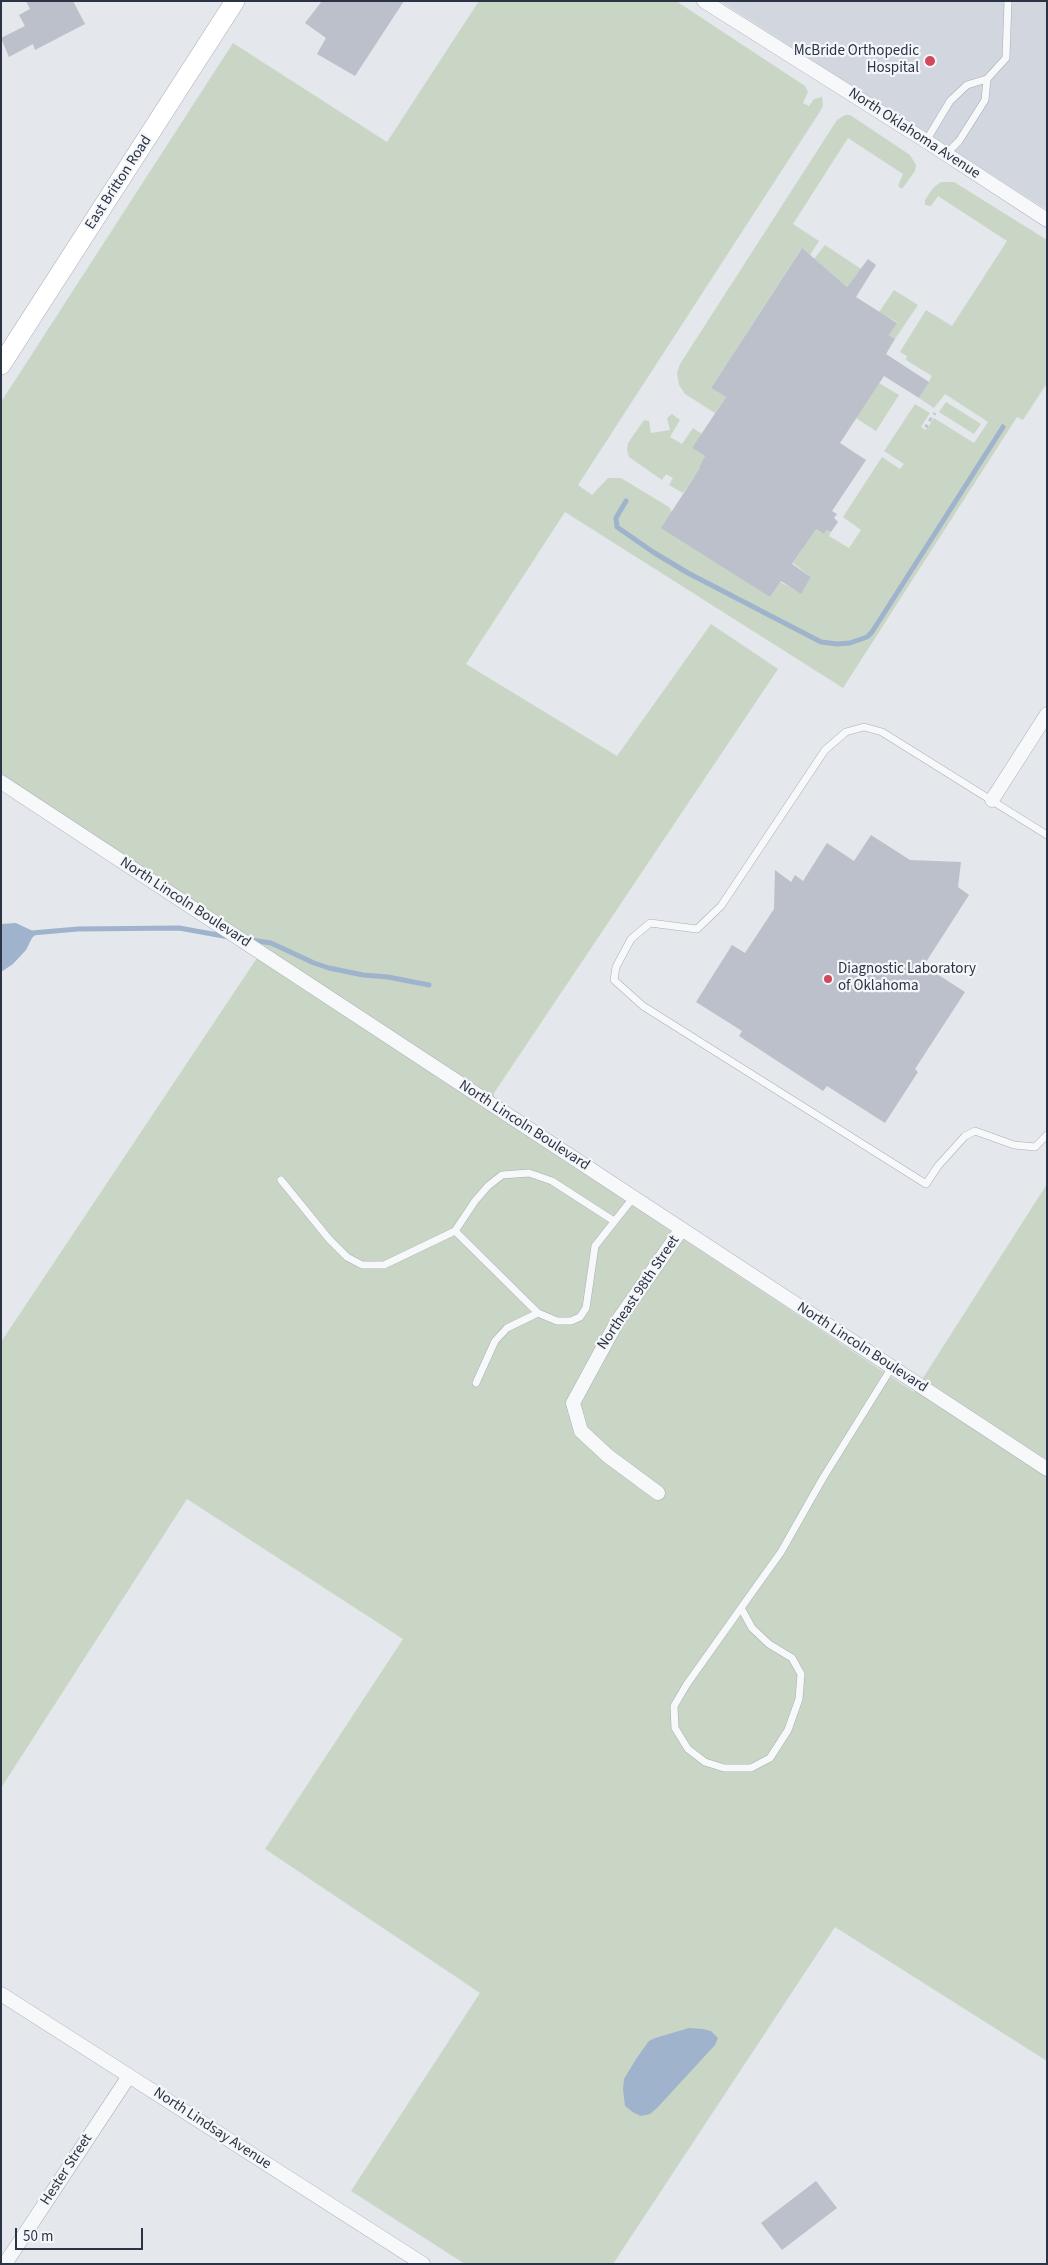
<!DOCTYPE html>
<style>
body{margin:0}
#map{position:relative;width:1048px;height:2265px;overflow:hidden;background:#e4e7ec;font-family:"Source Sans 3",sans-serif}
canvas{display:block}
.frame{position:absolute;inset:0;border:2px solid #2b3445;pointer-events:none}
.scale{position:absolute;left:15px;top:2228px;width:128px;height:22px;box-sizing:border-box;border:2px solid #2b3445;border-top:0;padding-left:6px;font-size:15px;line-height:18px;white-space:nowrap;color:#2b3445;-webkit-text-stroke:4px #f4f6f9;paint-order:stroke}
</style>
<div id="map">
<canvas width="1048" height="2265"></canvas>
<div class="frame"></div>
<div class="scale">50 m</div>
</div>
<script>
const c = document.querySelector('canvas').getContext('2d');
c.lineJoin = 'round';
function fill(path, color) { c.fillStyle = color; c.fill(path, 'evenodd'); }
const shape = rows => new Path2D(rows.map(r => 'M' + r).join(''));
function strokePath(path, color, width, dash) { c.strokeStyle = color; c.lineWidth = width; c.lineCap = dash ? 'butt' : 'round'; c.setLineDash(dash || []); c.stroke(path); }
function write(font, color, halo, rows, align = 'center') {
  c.font = font + ' "Source Sans 3",sans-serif'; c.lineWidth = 4.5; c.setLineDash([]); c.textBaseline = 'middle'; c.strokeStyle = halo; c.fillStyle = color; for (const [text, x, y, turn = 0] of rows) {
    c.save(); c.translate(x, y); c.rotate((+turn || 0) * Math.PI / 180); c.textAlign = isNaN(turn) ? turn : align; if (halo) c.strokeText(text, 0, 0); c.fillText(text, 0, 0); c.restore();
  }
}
fill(shape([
 [720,1,1047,1,1047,210,907,121]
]), '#d2d6de');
fill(shape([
 [479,1,676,1,805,86,808,92,803,103,809,106,814,99,822,97,823,106,819,113,578,485,592,495,608,478,621,478,669,507,672,512,770,597,780,582,801,593,811,577,793,563,803,548,803,521,824,534,827,530,831,532,829,536,849,548,861,530,843,517,882,457,900,469,904,464,884,451,915,404,930,413,921,427,926,430,934,418,974,443,988,422,945,394,934,408,919,398,932,376,906,360,907,356,900,352,926,310,952,326,1007,241,938,196,931,206,925,205,925,200,933,188,941,182,954,182,1047,240,1047,383,1023,420,1017,417,843,688,565,512,466,664,617,756,711,624,778,669,494,1093,496,1115,914,1392,1047,1184,1047,2061,835,1927,613,2264,465,2264,351,2191,480,1993,265,1849,403,1639,187,1499,1,1788,1,1342,265,946,112,850,1,775,1,402,233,43,387,142],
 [845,115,850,115,910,155,916,165,915,171,902,189,898,186,903,174,848,138,793,224,819,241,810,255,801,249,711,388,726,397,715,413,685,394,679,385,677,373,680,364,837,120],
 [825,245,870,275,859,271,847,287,814,259],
 [894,290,918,305,895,339,889,335,897,322,879,312],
 [879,383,899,395,876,431,856,418],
 [946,402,981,424,974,434,939,412],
 [672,414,680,420,670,437,682,444,693,428,702,434,692,448,705,456,699,467,725,482,716,491,694,477,683,493,669,485,673,478,666,474,662,480,629,457,627,450,628,443,644,420,649,421,651,433,670,430,667,418]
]), '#c9d6c5');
fill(shape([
 [16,923,37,933,32,938,26,950,13,964,1,972,1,924],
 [689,2028,703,2029,711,2031,718,2038,715,2045,657,2108,650,2114,641,2116,634,2113,625,2106,623,2089,624,2079,636,2059,649,2041,655,2038]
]), '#9fb4cc');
strokePath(shape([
 [626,501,616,518,617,527,653,552,688,573,821,642,837,644,850,643,867,637,872,632,1003,427],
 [32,933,78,929,179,928,229,937],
 [250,940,271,943,314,963,329,968,363,975,388,977,429,985]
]), '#9fb4cc', 5);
fill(shape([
 [26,1,73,1,85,24,35,50,33,44,9,57,1,38,25,26,19,15,30,9],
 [322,1,404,1,355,76,317,54,326,38,305,23],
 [802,248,847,287,868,259,876,265,856,297,897,323,889,335,895,339,886,354,929,382,919,398,884,376,840,443,866,460,832,511,837,514,834,518,838,522,831,532,827,530,824,534,816,529,792,564,811,577,801,594,781,581,770,597,661,528,700,468,699,467,705,456,692,448,726,397,711,388],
 [871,835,910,860,961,862,958,887,969,895,926,962,928,963,926,967,965,992,915,1069,918,1072,885,1123,827,1086,823,1091,739,1036,742,1031,696,1002,732,945,745,953,774,909,775,870,791,882,795,875,803,881,827,843,854,861],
 [816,2181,837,2208,782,2250,761,2223]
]), '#bbc0ca');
const lane = shape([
 [926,141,950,101,967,85,987,79,1006,58,1008,1],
 [946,154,959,141,985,100,987,79],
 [1047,835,882,732,864,727,846,732,825,750,721,906,697,929,650,923,631,939,616,967,614,980,643,1006,926,1184,938,1166,965,1136,975,1131,1014,1145,1035,1147,1047,1135],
 [281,1180,329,1239,347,1257,362,1265,384,1265,455,1231,538,1313,557,1321,571,1321,580,1317,586,1308,595,1246,633,1198],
 [455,1231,475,1201,488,1186,502,1175,529,1173,552,1181,614,1221],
 [476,1383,495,1341,507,1328,538,1313],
 [741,1608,752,1628,769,1644,792,1658,801,1674,799,1699,788,1730,770,1758,751,1768,724,1768,705,1762,688,1749,675,1728,674,1706,687,1684,741,1608,781,1552,823,1478,892,1367]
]);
const street = shape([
 [704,1,926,141,1047,220],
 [1,782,1047,1469],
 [992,800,1047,714],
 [658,1493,608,1456,581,1431,573,1403,617,1322,681,1230],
 [1,1994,423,2264],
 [5,2264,129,2076]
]);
const secondary = shape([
 [1,365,235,1]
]);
strokePath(lane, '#a9aeb7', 8);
strokePath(street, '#a9aeb7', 15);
strokePath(secondary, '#a9aeb7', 20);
strokePath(shape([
 [928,427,926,426,935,413]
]), '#c2c5cb', 3, [4, 4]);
strokePath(lane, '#f7f8fa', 7);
strokePath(street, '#f7f8fa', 14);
strokePath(secondary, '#fff', 19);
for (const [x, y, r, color] of [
 [930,61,6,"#d1495b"],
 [828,979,5,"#d1495b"]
]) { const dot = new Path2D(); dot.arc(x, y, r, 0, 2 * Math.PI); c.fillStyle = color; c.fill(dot); strokePath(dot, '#f4f6f9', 2); }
write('15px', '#2b3445', '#f4f6f9', [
 ["McBride Orthopedic",919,52],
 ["Hospital",919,69],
 ["Diagnostic Laboratory",838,970,"left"],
 ["of Oklahoma",838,987,"left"]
], 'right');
write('15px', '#2b3445', '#f4f6f9', [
 ["North Oklahoma Avenue",914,134,33],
 ["East Britton Road",119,183,-57],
 ["North Lincoln Boulevard",185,903,33],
 ["North Lincoln Boulevard",524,1126,33],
 ["Northeast 98th Street",639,1293,-56],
 ["North Lincoln Boulevard",862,1348,33],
 ["North Lindsay Avenue",212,2129,33],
 ["Hester Street",67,2170,-57]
]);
</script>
